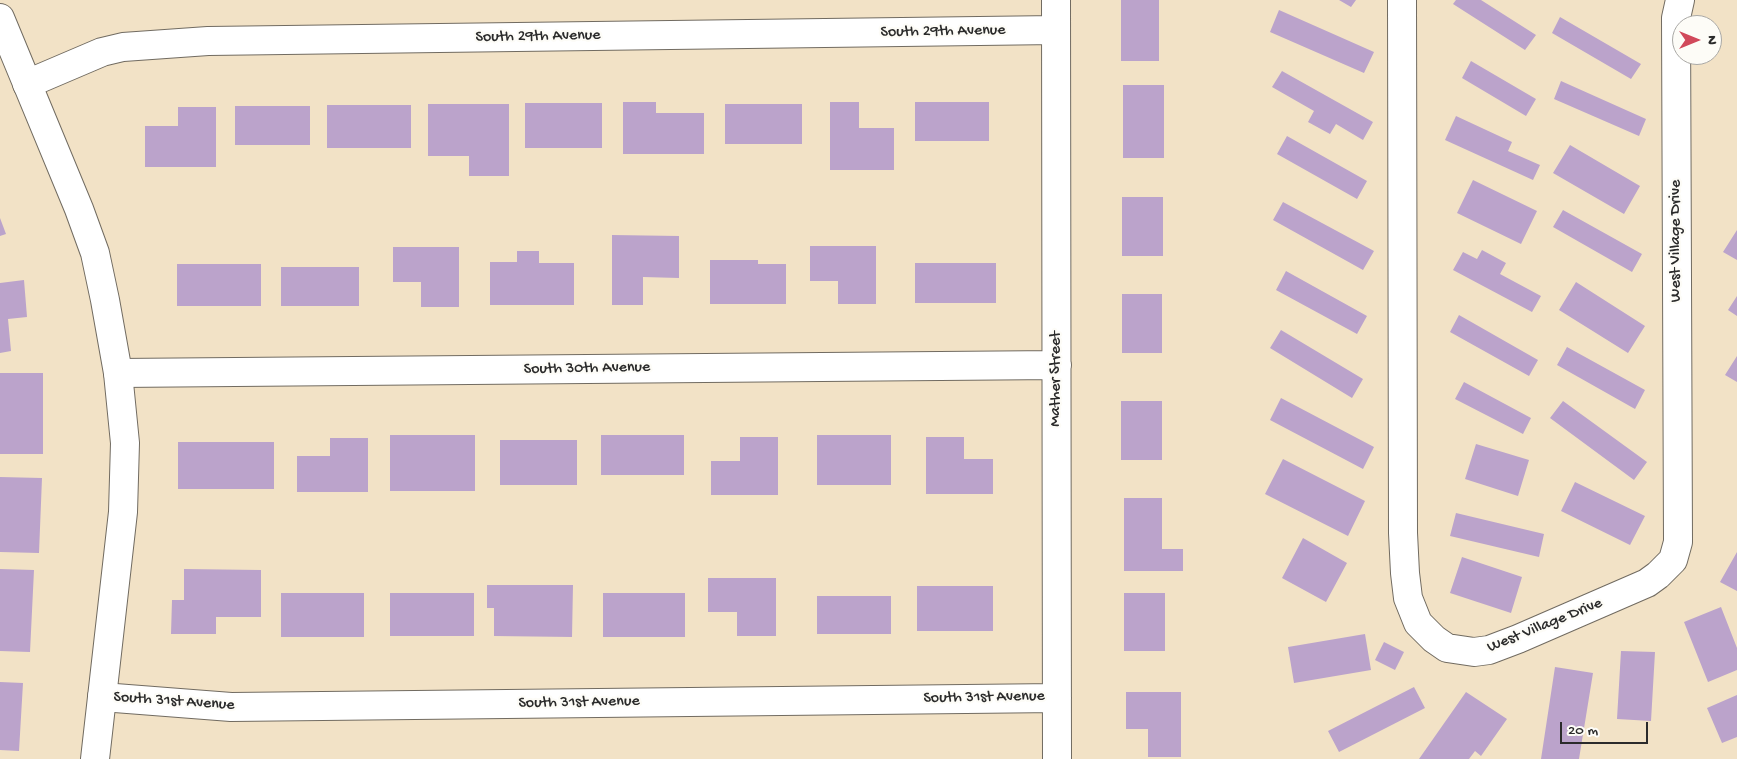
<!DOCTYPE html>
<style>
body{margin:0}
#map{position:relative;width:1737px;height:759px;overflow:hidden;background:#f2e2c6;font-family:"Gochi Hand",sans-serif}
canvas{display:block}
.north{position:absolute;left:1672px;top:15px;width:50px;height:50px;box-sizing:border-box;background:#fdfcf7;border:1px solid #a9a8a5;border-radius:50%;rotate:90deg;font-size:14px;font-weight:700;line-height:20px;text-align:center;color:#2b2b2b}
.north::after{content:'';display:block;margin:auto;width:18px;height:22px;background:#d1495b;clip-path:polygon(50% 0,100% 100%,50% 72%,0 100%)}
.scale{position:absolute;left:1560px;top:722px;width:88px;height:22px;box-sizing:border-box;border:2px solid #2b2b2b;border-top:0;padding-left:6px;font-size:15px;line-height:18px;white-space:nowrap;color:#2b2b2b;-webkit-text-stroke:4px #fdfcf7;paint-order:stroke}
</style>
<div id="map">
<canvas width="1737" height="759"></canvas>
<div class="north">N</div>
<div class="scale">20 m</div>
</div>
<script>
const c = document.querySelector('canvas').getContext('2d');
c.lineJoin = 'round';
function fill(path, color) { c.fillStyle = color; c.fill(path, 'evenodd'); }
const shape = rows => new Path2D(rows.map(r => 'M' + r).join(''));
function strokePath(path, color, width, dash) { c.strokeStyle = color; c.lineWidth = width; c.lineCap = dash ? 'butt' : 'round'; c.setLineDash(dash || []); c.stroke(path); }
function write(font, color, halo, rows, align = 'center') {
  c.font = font + ' "Gochi Hand",sans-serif'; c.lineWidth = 4.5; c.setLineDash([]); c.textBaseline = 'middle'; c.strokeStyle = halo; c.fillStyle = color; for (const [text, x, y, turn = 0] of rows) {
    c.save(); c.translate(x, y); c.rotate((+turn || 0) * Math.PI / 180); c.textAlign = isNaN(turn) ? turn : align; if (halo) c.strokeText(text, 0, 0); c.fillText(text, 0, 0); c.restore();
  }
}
fill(shape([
 [1121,0,1159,0,1159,61,1121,61],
 [1339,0,1356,0,1351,7],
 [1456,0,1481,0,1536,35,1525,50,1453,4],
 [1279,10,1374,52,1364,73,1270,32],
 [1560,17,1641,64,1631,79,1552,33],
 [1471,61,1536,99,1526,116,1462,78],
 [1282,71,1373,122,1363,140,1336,124,1330,134,1308,122,1314,111,1272,87],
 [1561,81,1646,119,1639,136,1554,99],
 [1123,85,1164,85,1164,158,1123,158],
 [623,102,656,102,656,113,704,113,704,154,623,154],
 [830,102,859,102,859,128,894,128,894,170,830,170],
 [915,102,989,102,989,141,915,141],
 [525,103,602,103,602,148,525,148],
 [428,104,509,104,509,176,469,176,469,156,428,156],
 [725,104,802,104,802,144,725,144],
 [327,105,411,105,411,148,327,148],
 [235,106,310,106,310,145,235,145],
 [178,107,216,107,216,167,145,167,145,126,178,126],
 [1456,116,1512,142,1508,151,1540,165,1533,180,1445,140],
 [1287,136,1367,181,1357,199,1277,154],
 [1570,145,1640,186,1624,214,1553,173],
 [1473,180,1537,211,1521,244,1457,213],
 [1122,197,1163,197,1163,256,1122,256],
 [1283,202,1374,251,1363,270,1273,220],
 [1563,210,1642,254,1632,272,1553,227],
 [0,218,6,234,0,236],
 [1737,230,1737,260,1723,252],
 [612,235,679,236,679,278,643,277,643,305,612,305],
 [810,246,876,246,876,304,838,304,838,281,810,281],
 [393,247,459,247,459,307,421,307,421,282,393,282],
 [1482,250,1506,263,1500,274,1541,296,1532,312,1453,270,1463,252,1477,259],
 [517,251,539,251,539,263,574,263,574,305,490,305,490,262,517,262],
 [710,260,758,260,758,264,786,264,786,304,710,304],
 [915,263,996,263,996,303,915,303],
 [177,264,261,264,261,306,177,306],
 [281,267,359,267,359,306,281,306],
 [1286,271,1367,316,1357,334,1276,290],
 [24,280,27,317,8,319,11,351,0,353,0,283],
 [1576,282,1645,326,1628,353,1559,310],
 [1122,294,1162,294,1162,353,1122,353],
 [1737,296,1737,316,1728,310],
 [1459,315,1538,360,1529,376,1450,332],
 [1281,330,1363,379,1352,398,1270,348],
 [1567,347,1645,390,1635,409,1557,365],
 [1737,356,1737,382,1725,375],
 [0,373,43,373,43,454,0,454],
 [1464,382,1531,418,1523,434,1455,399],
 [1281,398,1374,447,1363,469,1270,420],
 [1121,401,1162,401,1162,460,1121,460],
 [1563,401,1647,462,1634,480,1550,418],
 [390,435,475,435,475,491,390,491],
 [601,435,684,435,684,475,601,475],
 [817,435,891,435,891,485,817,485],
 [740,437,778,437,778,495,711,495,711,461,740,461],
 [926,437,964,437,964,459,993,459,993,494,926,494],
 [330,438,368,438,368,492,297,492,297,456,330,456],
 [500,440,577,440,577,485,500,485],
 [178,442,274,442,274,489,178,489],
 [1476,444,1529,460,1518,496,1465,479],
 [1283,459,1365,501,1348,536,1265,494],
 [0,477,42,478,39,553,0,552],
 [1575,482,1645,516,1630,545,1561,511],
 [1124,498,1162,498,1162,549,1183,549,1183,571,1124,571],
 [1456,513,1544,534,1539,557,1450,536],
 [1303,538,1347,563,1326,602,1282,578],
 [1737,552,1737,591,1720,582],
 [1462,557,1522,577,1511,613,1450,593],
 [0,569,34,570,30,652,0,651],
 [184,569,261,570,261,617,216,617,216,634,171,634,172,600,184,600],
 [708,578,776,578,776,636,737,636,737,612,708,612],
 [487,585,573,585,572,637,494,636,494,608,487,608],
 [917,586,993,586,993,631,917,631],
 [281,593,364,593,364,637,281,637],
 [390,593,474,593,474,636,390,636],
 [603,593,685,593,685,637,603,637],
 [1124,593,1165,593,1165,651,1124,651],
 [817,596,891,596,891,634,817,634],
 [1721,607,1737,648,1737,670,1708,682,1684,622],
 [1365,634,1371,670,1294,683,1288,647],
 [1384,642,1404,652,1395,670,1375,660],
 [1621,651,1655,652,1651,721,1617,719],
 [1555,667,1593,673,1579,759,1541,759],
 [0,682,23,683,19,751,0,750],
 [1414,687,1425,708,1339,752,1328,731],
 [1126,692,1181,692,1181,757,1148,757,1148,729,1126,729],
 [1466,692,1507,719,1481,756,1475,751,1469,759,1419,759],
 [1737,695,1737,737,1722,743,1707,708]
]), '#bba3cb');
const minor = shape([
 [1056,0,1057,759],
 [1402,0,1403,533,1405,573,1408,598,1418,623,1434,639,1447,648,1474,652,1489,650,1518,639,1647,583,1658,575,1673,560,1678,542,1676,18,1680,0],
 [27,84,102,52,123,47,208,41,1056,30],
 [118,373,1057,365],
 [102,697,231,707,1057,698]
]);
const tertiary = shape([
 [0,18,79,209,95,253,105,300,118,373,125,443,123,512,95,759]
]);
strokePath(minor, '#716b61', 30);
strokePath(tertiary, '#716b61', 30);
strokePath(minor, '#fff', 28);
strokePath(tertiary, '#fff', 28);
write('16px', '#2b2b2b', '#fdfcf7', [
 ["South 29th Avenue",943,32,-1],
 ["South 29th Avenue",538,37,-1],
 ["West Village Drive",1677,241,-90],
 ["South 30th Avenue",587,369,-1],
 ["Mather Street",1057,379,-90],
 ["West Village Drive",1545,626,-22],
 ["South 31st Avenue",984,698,-1],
 ["South 31st Avenue",174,702,4],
 ["South 31st Avenue",579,703,-1]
]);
</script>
